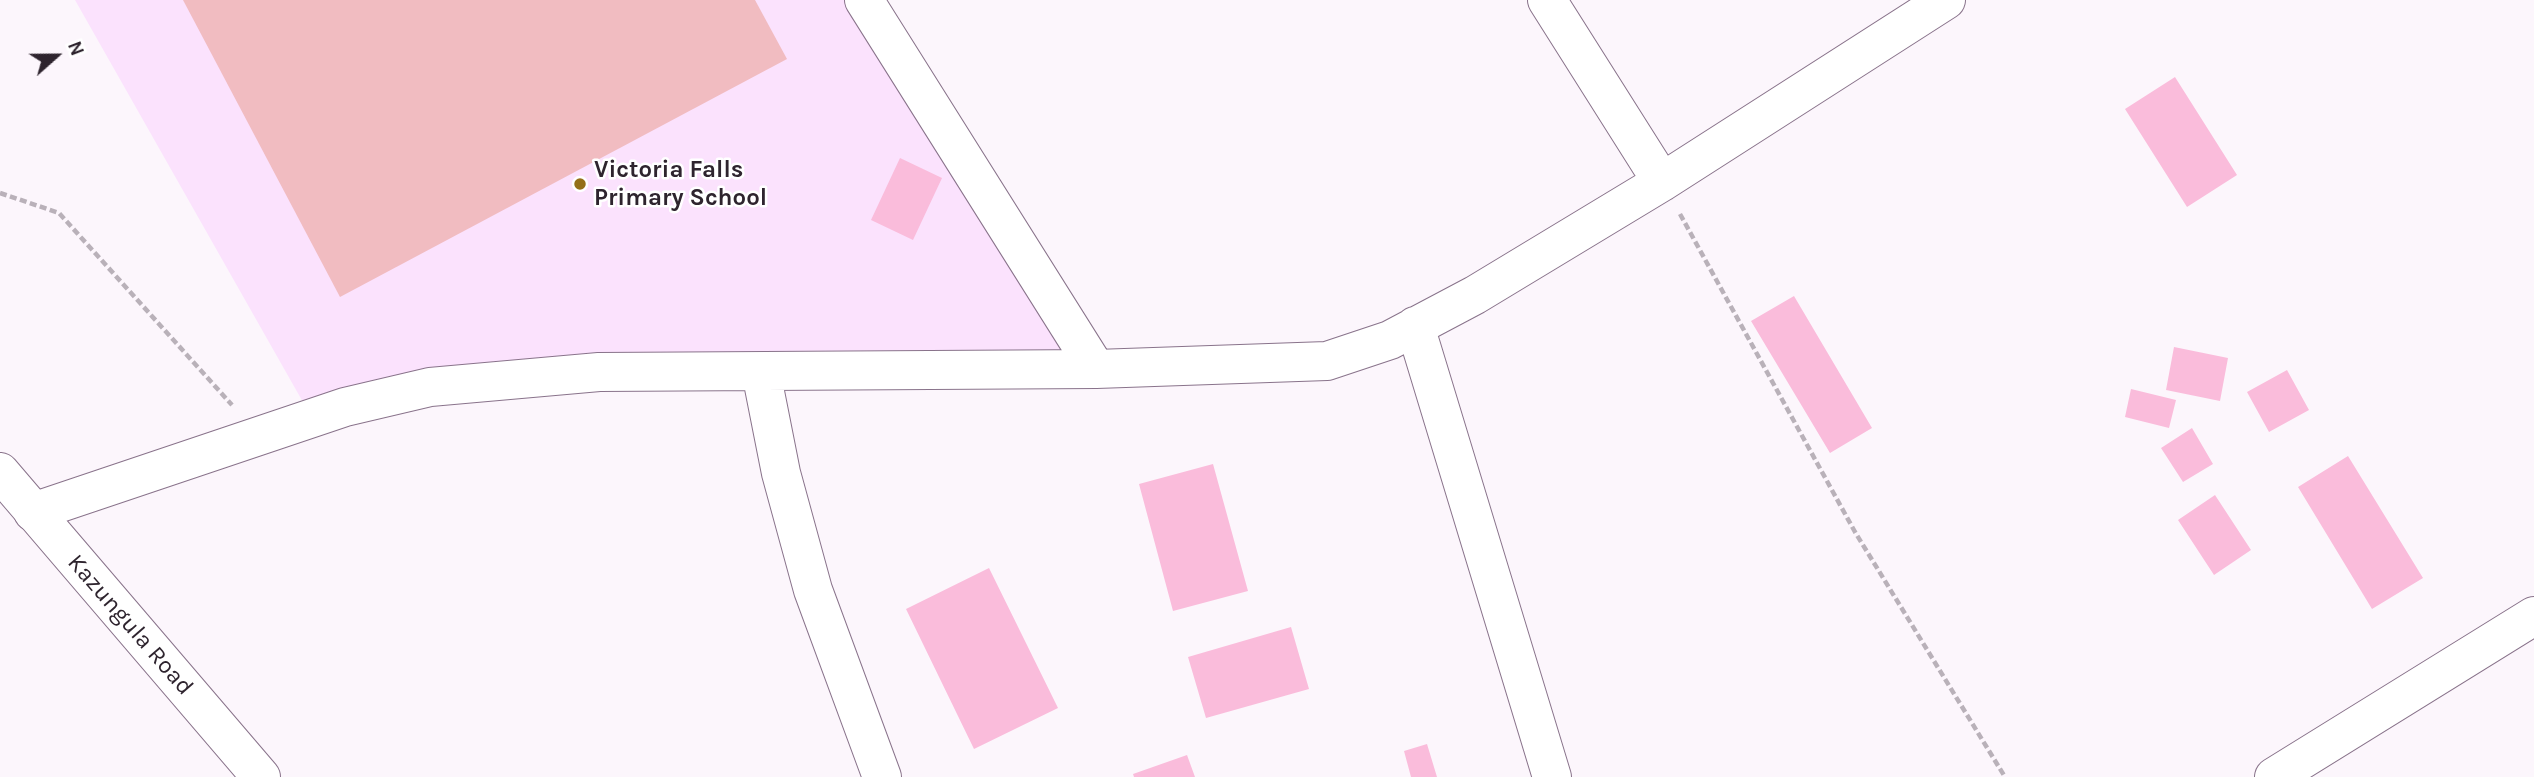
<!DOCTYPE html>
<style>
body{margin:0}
#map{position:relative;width:2534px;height:777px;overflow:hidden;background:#fcf6fc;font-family:Karla,sans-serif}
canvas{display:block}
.north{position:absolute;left:21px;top:21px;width:70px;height:70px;-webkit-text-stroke:5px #fff;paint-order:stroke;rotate:69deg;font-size:19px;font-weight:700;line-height:28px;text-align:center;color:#2e242e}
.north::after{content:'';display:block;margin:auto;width:24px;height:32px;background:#2e242e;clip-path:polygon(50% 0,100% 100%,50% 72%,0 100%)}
</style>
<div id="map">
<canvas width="2534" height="777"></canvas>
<div class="north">N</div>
</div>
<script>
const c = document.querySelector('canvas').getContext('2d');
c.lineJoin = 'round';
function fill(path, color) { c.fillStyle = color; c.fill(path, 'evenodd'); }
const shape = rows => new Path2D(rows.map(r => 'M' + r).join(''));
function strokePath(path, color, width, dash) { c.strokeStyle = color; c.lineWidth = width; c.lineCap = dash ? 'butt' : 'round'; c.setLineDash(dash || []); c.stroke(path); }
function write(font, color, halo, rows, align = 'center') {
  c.font = font + ' Karla,sans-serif'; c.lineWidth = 5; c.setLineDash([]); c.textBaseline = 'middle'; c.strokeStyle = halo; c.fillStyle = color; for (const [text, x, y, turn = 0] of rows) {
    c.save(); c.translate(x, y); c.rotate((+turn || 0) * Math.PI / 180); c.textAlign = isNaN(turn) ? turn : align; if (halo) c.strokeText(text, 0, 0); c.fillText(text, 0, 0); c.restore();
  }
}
fill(shape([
 [75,0,864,0,1096,369,761,372,312,418]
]), '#fbe2fd');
fill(shape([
 [183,0,755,0,787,59,340,297]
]), '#f1bcc1');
fill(shape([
 [2175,77,2237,175,2187,207,2125,109],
 [900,158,942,178,913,240,871,220],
 [1794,296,1872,428,1830,453,1751,321],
 [2174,347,2228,358,2220,401,2166,390],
 [2287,370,2309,410,2269,432,2247,392],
 [2131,389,2176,400,2169,428,2125,417],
 [2192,428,2213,464,2183,482,2161,448],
 [2348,456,2423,578,2372,609,2298,487],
 [1213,464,1248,591,1173,611,1139,484],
 [2215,495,2251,550,2214,575,2178,520],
 [989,568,1058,708,974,749,906,609],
 [1291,627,1309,689,1206,718,1188,657],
 [1427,744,1437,777,1411,777,1404,751],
 [1187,755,1195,777,1134,777,1133,774]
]), '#fabcdb');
const minor = shape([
 [864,0,1096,369,1327,361,1390,340,1475,295,1662,182,1946,0],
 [1547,0,1662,182],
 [1415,326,1552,777],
 [761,372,781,473,813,590,882,777],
 [33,512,345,407,430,387,599,372,1096,369],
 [2274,777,2534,616]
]);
const major = shape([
 [0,472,261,777]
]);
strokePath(minor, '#89738b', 40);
strokePath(major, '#89738b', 40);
strokePath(shape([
 [0,193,59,213,232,405],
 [1680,214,1855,532,2005,777]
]), '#b9b1b9', 4.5, [7, 3.5]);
strokePath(minor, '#fff', 38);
strokePath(major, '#fff', 38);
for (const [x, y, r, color] of [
 [580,184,7,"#946f18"]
]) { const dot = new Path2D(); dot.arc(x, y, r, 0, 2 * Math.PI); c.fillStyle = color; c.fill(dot); strokePath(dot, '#fff', 2.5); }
write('bold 24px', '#2e242e', '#fff', [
 ["Victoria Falls",594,170],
 ["Primary School",594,198]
], 'left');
write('24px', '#2e242e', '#fff', [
 ["Kazungula Road",130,625,49]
]);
</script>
